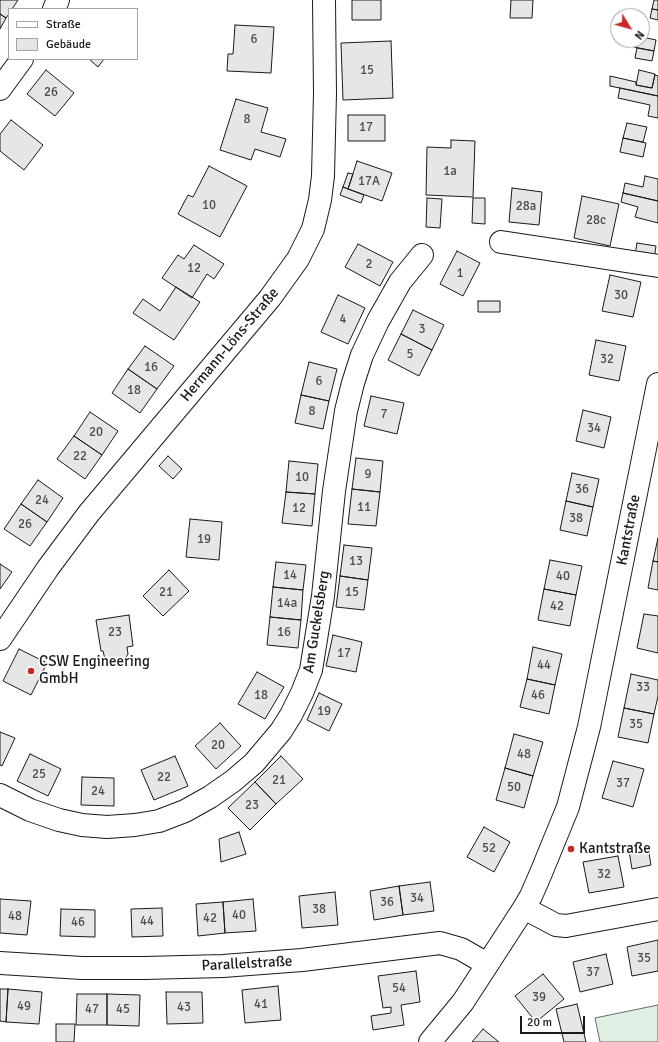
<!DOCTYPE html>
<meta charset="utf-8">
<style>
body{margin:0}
#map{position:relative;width:658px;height:1042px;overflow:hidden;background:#fff;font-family:Signika,sans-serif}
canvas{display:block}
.legend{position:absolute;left:8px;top:8px;width:130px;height:52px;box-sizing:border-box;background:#fff;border:1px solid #a3a3a3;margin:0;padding:5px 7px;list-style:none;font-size:12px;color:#1a1a1a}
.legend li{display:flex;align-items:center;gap:8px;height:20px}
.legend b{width:20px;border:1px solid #a3a3a3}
.north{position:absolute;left:610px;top:8px;width:40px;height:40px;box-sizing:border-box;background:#fff;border:1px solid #a3a3a3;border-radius:50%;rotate:127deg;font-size:11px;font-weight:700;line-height:16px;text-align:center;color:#1a1a1a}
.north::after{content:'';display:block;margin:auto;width:14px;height:18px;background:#c62828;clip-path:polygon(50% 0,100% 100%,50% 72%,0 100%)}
.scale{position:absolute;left:520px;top:1016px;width:65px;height:18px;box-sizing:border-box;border:2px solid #1a1a1a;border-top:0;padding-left:5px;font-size:12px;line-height:14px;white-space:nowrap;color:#1a1a1a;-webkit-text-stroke:3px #fff;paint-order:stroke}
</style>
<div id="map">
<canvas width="658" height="1042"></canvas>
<ul class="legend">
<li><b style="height:5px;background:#fff"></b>Straße</li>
<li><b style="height:11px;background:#e6e6e6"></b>Gebäude</li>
</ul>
<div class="north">N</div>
<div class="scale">20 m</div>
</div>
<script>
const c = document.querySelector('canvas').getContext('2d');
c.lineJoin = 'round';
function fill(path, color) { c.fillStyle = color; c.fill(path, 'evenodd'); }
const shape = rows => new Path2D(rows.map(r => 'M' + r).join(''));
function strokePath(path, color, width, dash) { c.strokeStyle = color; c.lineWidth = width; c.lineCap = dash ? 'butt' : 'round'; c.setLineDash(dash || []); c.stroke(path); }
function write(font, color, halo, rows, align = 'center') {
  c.font = font + ' Signika,sans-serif'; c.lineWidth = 3; c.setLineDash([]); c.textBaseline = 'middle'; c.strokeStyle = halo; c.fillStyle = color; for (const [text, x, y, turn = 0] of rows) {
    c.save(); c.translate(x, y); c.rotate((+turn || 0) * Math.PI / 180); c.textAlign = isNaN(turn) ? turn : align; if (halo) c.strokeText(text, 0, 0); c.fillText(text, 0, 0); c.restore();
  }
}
const green = shape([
 [658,1005,658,1042,600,1042,595,1018,658,1005]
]);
fill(green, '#e0efe3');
strokePath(green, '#6a6a6a', 1);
const building = shape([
 [0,0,18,0,12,9,9,9,9,14,6,18,0,14,0,0],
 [352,0,381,0,381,20,352,20,352,0],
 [511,0,533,0,532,18,510,18,511,0],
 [654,0,658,0,658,10,652,9,654,0],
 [652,9,658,10,658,20,650,18,652,9],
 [0,14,6,18,0,29,0,14],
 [235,25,274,27,271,73,227,71,228,54,233,54,235,25],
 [642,37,656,40,654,51,634,47,636,40,642,40,642,37],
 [391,41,393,98,343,100,341,43,391,41],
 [637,48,654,51,652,61,635,58,637,48],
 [89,59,104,59,98,67,89,59],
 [46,70,74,93,55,116,27,94,46,70],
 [639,70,655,74,652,88,636,85,639,70],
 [655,75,658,76,658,96,610,86,610,76,636,82,636,85,652,88,655,75],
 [620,88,658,96,658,118,648,116,650,105,618,98,620,88],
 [236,99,268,108,261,132,286,139,280,157,255,149,251,160,220,150,236,99],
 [348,115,385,115,385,141,348,141,348,115],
 [11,120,43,145,24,170,0,151,0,134,11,120],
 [627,123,647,127,643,142,623,138,627,123],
 [623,138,646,143,643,157,620,152,623,138],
 [451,140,475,141,473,197,426,195,427,147,451,148,451,140],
 [357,161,392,173,382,201,348,189,357,161],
 [209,166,247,186,220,237,178,214,188,195,193,197,209,166],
 [348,173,353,174,348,189,343,187,348,173],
 [645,176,658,179,658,201,623,193,625,183,643,187,645,176],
 [343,187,364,195,361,203,340,195,343,187],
 [512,188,542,192,539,225,509,222,512,188],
 [623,193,658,201,658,223,635,217,638,207,621,202,623,193],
 [582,196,619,204,610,246,574,238,582,196],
 [427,198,442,199,440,228,426,227,427,198],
 [473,198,485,198,485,224,472,223,473,198],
 [637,243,656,246,654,259,635,255,637,243],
 [358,244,393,262,380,286,345,267,358,244],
 [194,245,224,264,214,279,207,274,192,298,162,278,178,255,184,259,194,245],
 [457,251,480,263,463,296,440,284,457,251],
 [610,275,641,282,633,317,602,311,610,275],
 [176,287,200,302,174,340,133,313,143,299,160,311,176,287],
 [338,295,365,308,348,344,321,332,338,295],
 [478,301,500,301,500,312,478,312,478,301],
 [413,310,444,325,432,350,401,334,413,310],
 [401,334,432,350,419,376,388,360,401,334],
 [596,340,626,346,619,381,589,375,596,340],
 [145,346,174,366,157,389,128,369,145,346],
 [309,362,337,369,329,401,301,395,309,362],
 [128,369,157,389,140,413,112,393,128,369],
 [301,395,329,401,323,429,295,423,301,395],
 [371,396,404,403,397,434,364,426,371,396],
 [583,410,611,417,604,448,576,441,583,410],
 [90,412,118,431,102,455,74,436,90,412],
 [74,436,102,455,85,479,57,459,74,436],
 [168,456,182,469,173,479,159,466,168,456],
 [356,458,383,461,380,492,352,489,356,458],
 [289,461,318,464,315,494,286,492,289,461],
 [572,473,599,479,593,507,566,501,572,473],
 [38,480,63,498,47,522,21,504,38,480],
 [352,489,380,492,376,526,348,524,352,489],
 [286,492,315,494,312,526,282,523,286,492],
 [566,501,593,507,587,536,560,530,566,501],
 [21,504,47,522,30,546,4,529,21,504],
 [190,519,222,522,219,560,186,557,190,519],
 [658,538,658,562,653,561,658,538],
 [344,545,372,548,368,580,340,576,344,545],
 [550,560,582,566,576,595,544,589,550,560],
 [653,561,658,562,658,590,648,588,653,561],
 [276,562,306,565,303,590,273,587,276,562],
 [0,564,12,572,0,589,0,564],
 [169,570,189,591,163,616,143,596,169,570],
 [340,576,368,580,364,610,336,607,340,576],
 [273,587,303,590,301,620,270,617,273,587],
 [544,589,576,595,570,626,538,620,544,589],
 [644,614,658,616,658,653,637,648,644,614],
 [129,615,133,646,127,647,128,654,123,662,111,665,105,659,103,651,101,651,96,620,129,615],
 [270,617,301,620,298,648,267,645,270,617],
 [333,635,362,642,356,672,326,666,333,635],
 [533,647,562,654,555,685,527,679,533,647],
 [19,649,47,663,31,695,3,681,19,649],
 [257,672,284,687,265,719,238,704,257,672],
 [631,674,658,680,658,696,654,714,624,708,631,674],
 [527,679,555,685,549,714,520,707,527,679],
 [319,693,342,704,329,731,307,720,319,693],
 [624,708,654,714,648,743,618,737,624,708],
 [220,723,241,746,216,769,195,746,220,723],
 [0,732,15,738,2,766,0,765,0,732],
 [514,734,543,742,533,776,505,768,514,734],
 [30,754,61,769,48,796,17,781,30,754],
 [175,756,188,786,154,800,141,770,175,756],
 [281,756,303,779,276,804,255,782,281,756],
 [613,761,644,769,633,807,602,798,613,761],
 [505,768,533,776,524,808,496,800,505,768],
 [82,777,114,778,114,806,81,805,82,777],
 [255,782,276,804,250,830,228,808,255,782],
 [484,827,510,842,494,872,467,857,484,827],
 [239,832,246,854,221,862,219,839,239,832],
 [648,847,651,865,632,869,629,851,648,847],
 [618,856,624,887,589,893,583,862,618,856],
 [430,882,434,911,403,915,399,886,430,882],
 [399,886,403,915,374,920,370,891,399,886],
 [335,892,338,925,302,928,299,896,335,892],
 [0,899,31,901,27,935,0,933,0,899],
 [253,899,256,931,225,933,223,902,253,899],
 [223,902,225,933,198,936,196,904,223,902],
 [162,908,163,936,132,937,131,909,162,908],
 [61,909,95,910,95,937,60,936,61,909],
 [658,940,658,971,632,976,627,947,658,940],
 [606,954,613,984,580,992,573,962,606,954],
 [416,971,420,1002,401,1005,404,1025,373,1030,371,1016,391,1013,391,1007,383,1008,378,976,416,971],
 [543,974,564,999,536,1022,515,996,543,974],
 [278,986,281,1020,245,1023,242,990,278,986],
 [0,989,8,989,6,1022,0,1021,0,989],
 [8,989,42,992,39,1024,6,1022,8,989],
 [166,992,202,992,203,1023,167,1024,166,992],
 [77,994,107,994,107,1025,76,1025,77,994],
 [107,994,140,995,139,1026,107,1025,107,994],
 [577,1004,586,1042,564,1042,556,1009,577,1004],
 [56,1024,75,1024,74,1042,56,1042,56,1024],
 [483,1029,499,1042,472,1042,483,1029]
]);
fill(building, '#e6e6e6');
strokePath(building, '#1a1a1a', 1);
const minor = shape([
 [54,9,58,0],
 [0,89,22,59],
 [501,242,658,266],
 [0,639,48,568,89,513,270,298,298,259,313,229,320,200,323,176,325,93,324,0],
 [0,795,30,810,59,820,82,825,107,827,135,825,159,821,185,811,210,797,233,781,254,763,281,731,291,715,302,693,311,670,323,596,334,491,346,411,353,383,362,355,378,321,400,282,422,255],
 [524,908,556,925,566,926,658,909],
 [0,963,82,968,144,968,223,966,302,960,440,943,461,949,487,964],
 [430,1042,463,1002,524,908,531,896,541,873,568,807,589,727,658,384]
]);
strokePath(minor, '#1a1a1a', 24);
strokePath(minor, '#fff', 22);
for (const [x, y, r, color] of [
 [31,671,4,"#c62828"],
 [571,849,4,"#c62828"]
]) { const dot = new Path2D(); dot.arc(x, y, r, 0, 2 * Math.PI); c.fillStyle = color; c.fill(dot); strokePath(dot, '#fff', 1.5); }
write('13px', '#4d4d4d', null, [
 ["6",254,40],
 ["15",367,71],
 ["26",51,93],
 ["8",247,120],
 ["17",366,128],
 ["1a",450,172],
 ["17A",369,182],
 ["10",209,206],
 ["28a",526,207],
 ["28c",596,221],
 ["2",369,265],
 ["12",194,269],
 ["1",460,274],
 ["30",621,296],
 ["4",343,320],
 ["3",422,330],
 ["5",410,355],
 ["32",607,360],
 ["16",151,368],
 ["6",319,382],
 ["18",134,391],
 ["8",312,412],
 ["7",384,415],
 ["34",594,429],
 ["20",96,433],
 ["22",80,457],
 ["9",368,475],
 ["10",302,478],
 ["36",582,490],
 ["24",42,501],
 ["11",364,508],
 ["12",299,509],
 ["38",576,519],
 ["26",25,525],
 ["19",204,540],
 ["13",356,562],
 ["14",290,576],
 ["40",563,577],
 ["21",166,593],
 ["15",352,593],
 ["14a",287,604],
 ["42",557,607],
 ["23",115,633],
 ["16",284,633],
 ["17",344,654],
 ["44",544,666],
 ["33",643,688],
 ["18",261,696],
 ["46",538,696],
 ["19",324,712],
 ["35",636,725],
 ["20",218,746],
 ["48",524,755],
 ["25",39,775],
 ["22",164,778],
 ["21",279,781],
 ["37",623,784],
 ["50",514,788],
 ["24",98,792],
 ["23",252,806],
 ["52",489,849],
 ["32",604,875],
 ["34",417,899],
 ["36",387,903],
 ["38",319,910],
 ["40",239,916],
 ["48",15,917],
 ["42",210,919],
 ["44",147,922],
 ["46",78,923],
 ["35",644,959],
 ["37",593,973],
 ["54",399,989],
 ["39",539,998],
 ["41",261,1005],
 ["49",24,1007],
 ["43",184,1008],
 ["47",92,1010],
 ["45",123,1010]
]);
write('15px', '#1a1a1a', '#fff', [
 ["Hermann-Löns-Straße",230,345,-50],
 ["Kantstraße",629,530,-79],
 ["Am Guckelsberg",317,622,-81],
 ["Parallelstraße",247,964,-3]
]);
write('15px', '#1a1a1a', '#fff', [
 ["CSW Engineering",39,662],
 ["GmbH",39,679],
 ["Kantstraße",579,849]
], 'left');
</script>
